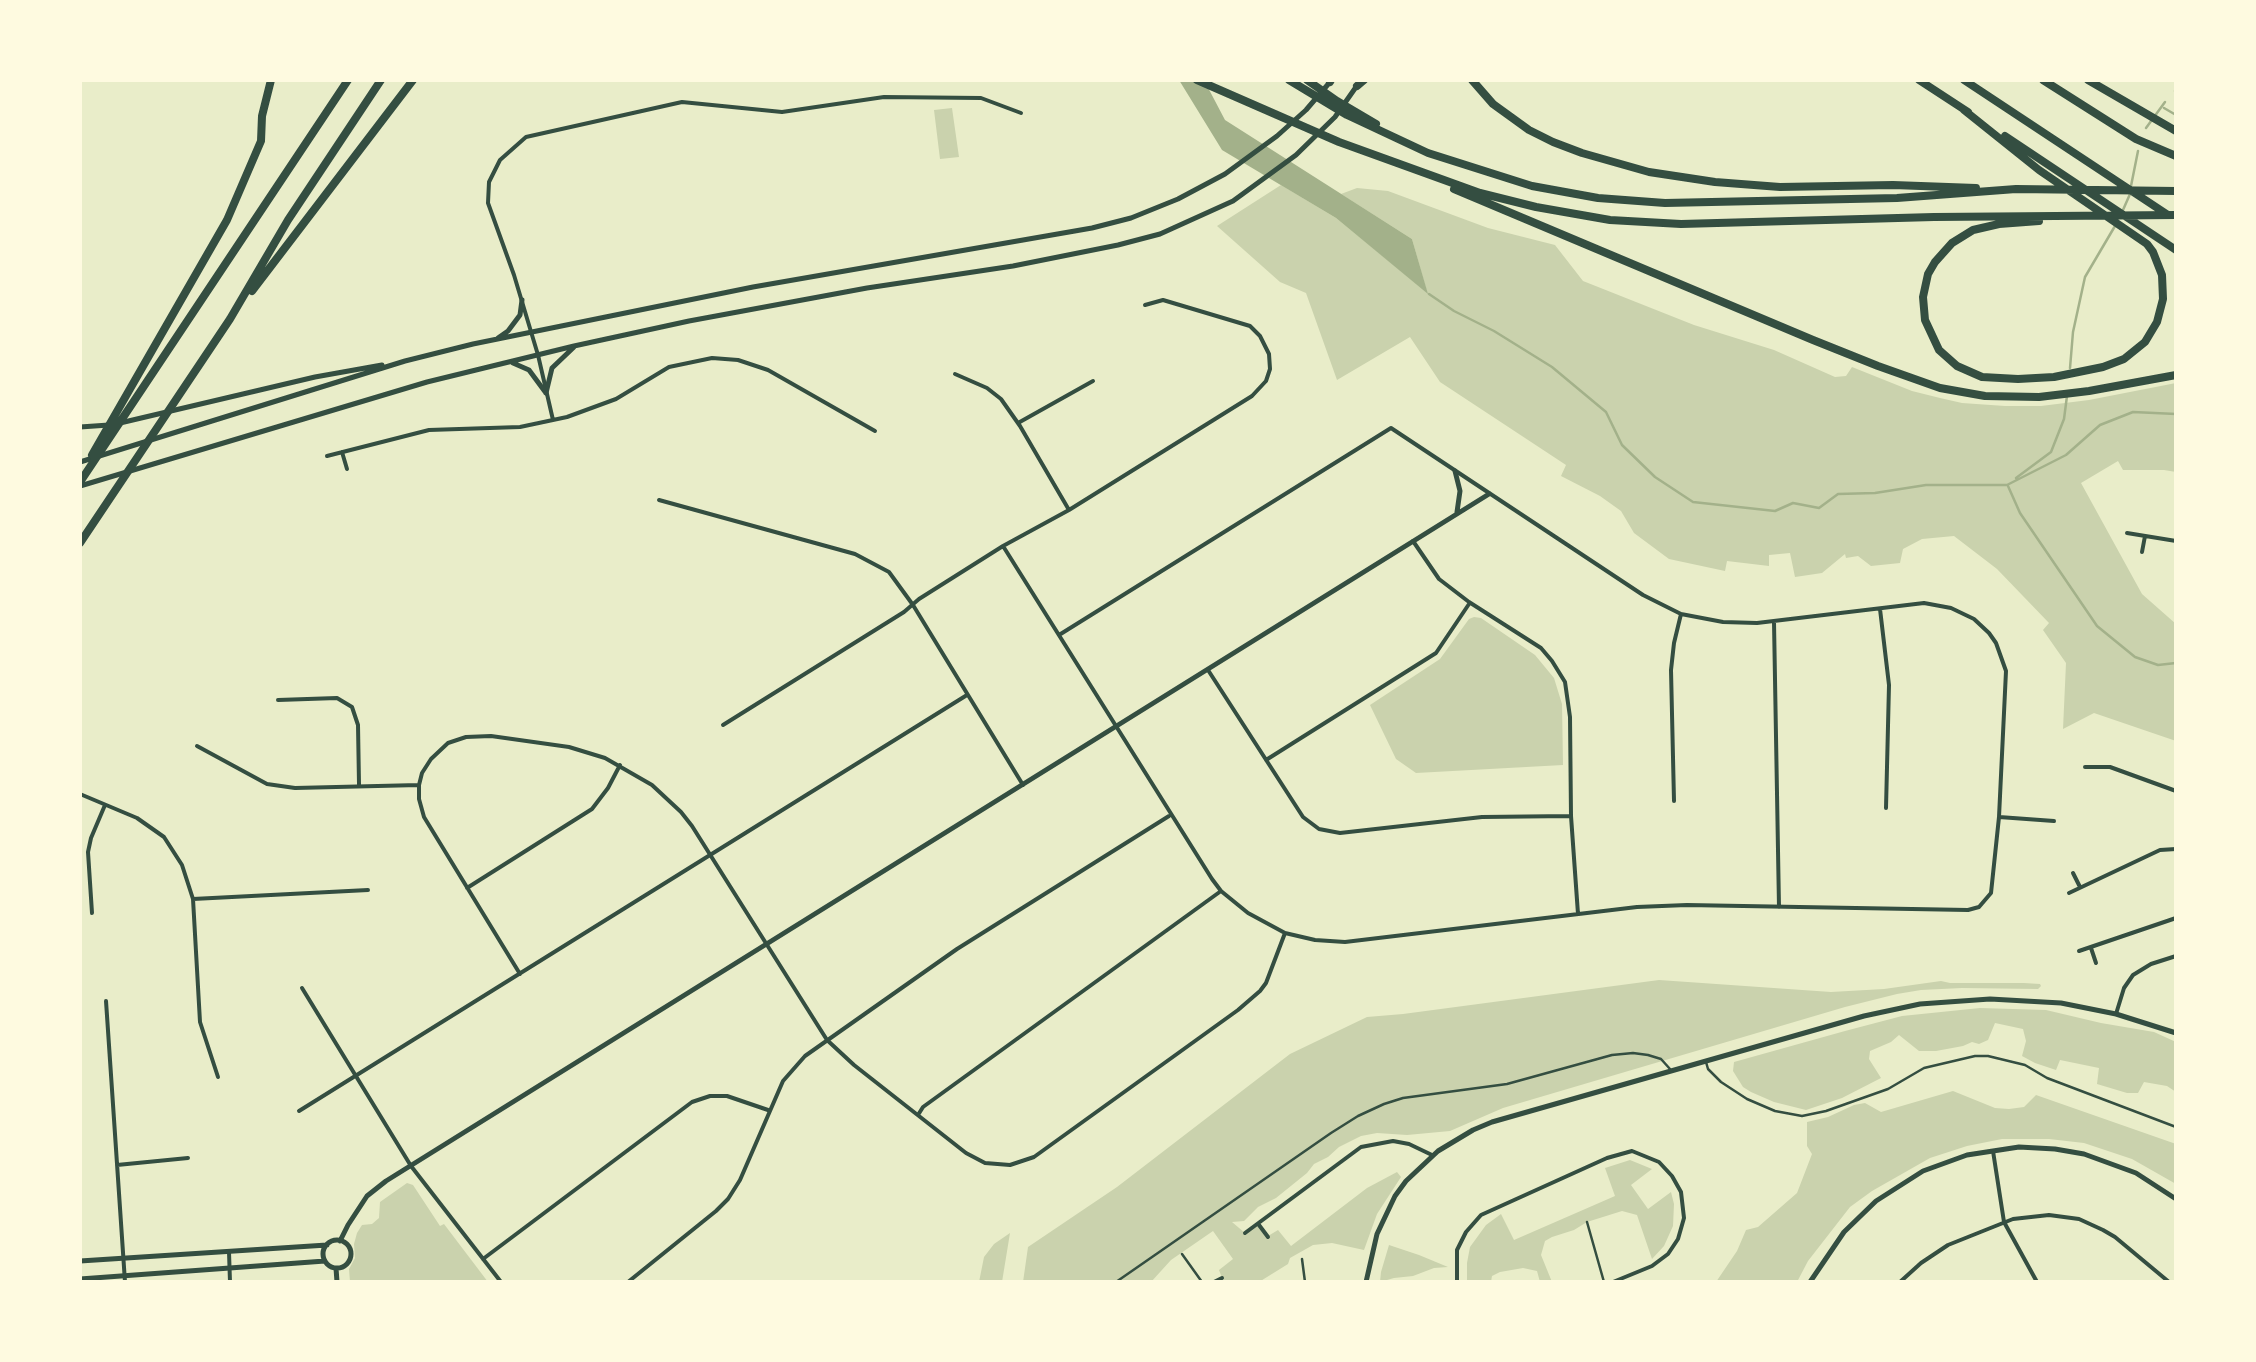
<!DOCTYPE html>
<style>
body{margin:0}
#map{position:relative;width:2256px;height:1362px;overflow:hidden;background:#e9edc9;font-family:Karla,sans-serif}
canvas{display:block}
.frame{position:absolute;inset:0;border:82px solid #fefae0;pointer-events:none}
</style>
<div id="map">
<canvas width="2256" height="1362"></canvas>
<div class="frame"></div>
</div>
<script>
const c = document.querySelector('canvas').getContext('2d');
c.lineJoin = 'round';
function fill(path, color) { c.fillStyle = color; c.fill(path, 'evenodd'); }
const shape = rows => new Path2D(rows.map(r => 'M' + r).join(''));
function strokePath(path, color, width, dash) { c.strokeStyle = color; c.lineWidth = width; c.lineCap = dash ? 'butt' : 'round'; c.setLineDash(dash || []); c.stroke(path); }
fill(shape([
 [952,108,959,157,940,159,934,110],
 [1281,185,1336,218,1427,292,1412,239,1341,194,1357,188,1388,191,1488,228,1555,245,1583,281,1694,325,1774,350,1835,377,1846,376,1852,367,1912,391,1940,398,1962,403,2005,406,2041,406,2089,400,2176,383,2176,472,2164,470,2123,470,2118,461,2081,483,2142,594,2176,624,2176,741,2094,713,2063,729,2066,663,2043,630,2049,623,1997,569,1954,536,1922,539,1903,549,1900,563,1871,566,1858,556,1846,558,1845,554,1822,573,1795,577,1790,553,1769,555,1769,566,1727,561,1725,571,1669,559,1634,533,1621,511,1600,496,1561,476,1566,465,1440,382,1410,337,1337,380,1306,293,1280,282,1217,226],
 [1474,617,1481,618,1535,655,1554,678,1562,704,1563,765,1416,773,1396,759,1370,705,1440,659,1469,619],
 [1659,980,1831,992,1884,989,1941,981,1950,983,2024,983,2040,984,2041,986,2038,989,1962,988,1921,990,1897,994,1845,1007,1503,1108,1450,1131,1407,1135,1377,1133,1361,1136,1339,1147,1328,1157,1314,1164,1307,1173,1276,1198,1258,1207,1244,1221,1232,1222,1245,1233,1258,1224,1268,1236,1278,1230,1291,1246,1367,1188,1397,1172,1401,1177,1377,1214,1364,1250,1332,1243,1313,1245,1290,1258,1288,1264,1259,1282,1214,1282,1222,1278,1219,1270,1233,1259,1213,1231,1171,1260,1151,1282,1023,1282,1028,1247,1117,1187,1290,1054,1367,1017,1403,1014],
 [1980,1008,2046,1010,2101,1023,2154,1032,2176,1042,2176,1092,2167,1086,2144,1082,2138,1093,2127,1093,2097,1084,2099,1068,2060,1060,2056,1070,2035,1063,2022,1056,2026,1041,2023,1029,1995,1023,1988,1040,1979,1044,1972,1042,1963,1046,1936,1051,1919,1051,1899,1035,1891,1042,1870,1051,1869,1059,1881,1078,1842,1098,1806,1110,1774,1102,1751,1092,1743,1087,1733,1071,1734,1062,1845,1031,1902,1016],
 [1953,1091,1995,1108,2009,1109,2024,1107,2036,1095,2176,1144,2176,1184,2132,1159,2084,1143,2049,1139,2002,1139,1967,1146,1930,1158,1872,1191,1850,1207,1808,1261,1797,1282,1716,1282,1737,1251,1746,1230,1758,1227,1797,1193,1812,1154,1807,1146,1807,1122,1828,1117,1854,1105,1865,1103,1881,1112],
 [1630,1160,1652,1169,1631,1185,1648,1209,1671,1192,1674,1204,1673,1226,1664,1246,1652,1259,1637,1215,1622,1211,1587,1222,1574,1230,1552,1237,1545,1241,1541,1255,1552,1282,1540,1282,1537,1271,1523,1268,1500,1272,1492,1276,1491,1282,1467,1282,1467,1263,1470,1247,1486,1225,1501,1214,1514,1240,1615,1196,1605,1168],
 [407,1183,413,1185,440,1226,444,1224,488,1282,350,1282,349,1269,355,1258,354,1244,357,1233,362,1225,372,1224,379,1218,380,1202],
 [1010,1233,1002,1282,979,1282,984,1257,994,1244],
 [1389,1245,1419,1255,1448,1267,1434,1268,1413,1276,1394,1278,1380,1282,1381,1272]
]), '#cad2ad');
fill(shape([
 [1179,80,1204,80,1225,120,1412,239,1428,294,1336,218,1222,150]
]), '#a3b18a');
strokePath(shape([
 [2175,91,2176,90],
 [2164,108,2176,115],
 [2146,128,2165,102],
 [2131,186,2138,151],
 [2123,210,2130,194],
 [1429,294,1454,311,1494,331,1552,367,1606,412,1622,445,1655,477,1693,502,1775,511,1793,503,1819,508,1838,494,1875,493,1926,485,2007,485,2066,455,2100,425,2133,412,2176,414],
 [2070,368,2073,332,2085,277,2115,226],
 [2016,478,2051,452,2064,419,2067,396],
 [2008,486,2020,513,2097,626,2135,657,2158,665,2176,663]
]), '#a3b18a', 2.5);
strokePath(shape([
 [1706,1062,1708,1069,1721,1082,1747,1099,1775,1111,1802,1116,1826,1111,1888,1089,1924,1068,1975,1056,1988,1056,2025,1065,2047,1078,2176,1127],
 [1587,1222,1604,1282],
 [1182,1254,1202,1282],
 [1302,1259,1305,1282],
 [1116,1282,1331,1133,1358,1116,1384,1104,1403,1098,1507,1084,1612,1055,1633,1053,1648,1055,1661,1059,1670,1069]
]), '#344e41', 2.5);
strokePath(shape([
 [955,374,987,388,1001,399,1020,426,1069,510],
 [553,420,538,355,514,275,488,203,489,182,500,160,526,137,682,102,782,112,884,97,981,98,1021,113],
 [1018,423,1093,381],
 [342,452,347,469],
 [327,456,429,430,520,427,567,417,616,399,669,367,712,358,738,360,768,370,875,431],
 [659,500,855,554,889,572,913,605,1023,785],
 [2127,533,2176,541],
 [1413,541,1439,579,1469,602,1541,648,1552,661,1565,682,1570,717,1571,816,1578,914],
 [1003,546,1212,879,1221,891,1248,913,1285,933,1315,940,1345,942,1637,907,1687,905,1968,910,1979,907,1991,893,1999,817,2006,671,1996,643,1989,633,1974,619,1951,608,1924,603,1757,623,1723,622,1681,614,1643,595,1391,428,1059,635],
 [2142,552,2145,536],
 [1880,609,1889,685,1886,808],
 [1774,622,1779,907],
 [1208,670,1303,817,1319,829,1340,833,1482,817,1571,816],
 [278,700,337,698,352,707,358,725,359,784],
 [723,725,904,612,919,599,1003,546,1069,510,1252,396,1266,381,1270,369,1269,354,1260,336,1250,326,1163,300,1145,305],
 [197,746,267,784,295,788,419,785],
 [1266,760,1436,653,1469,604],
 [2085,767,2110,767,2176,791],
 [80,794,137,818,164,837,182,865,193,899,200,1022,218,1077],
 [1674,801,1671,670,1674,643,1681,614],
 [1999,817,2054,821],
 [2073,873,2080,887],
 [467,888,592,809,608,788,620,765],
 [2069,893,2160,850,2176,849],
 [193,899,368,890],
 [92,913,88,852,91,838,105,805],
 [2091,948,2096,963],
 [2079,951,2176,918],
 [520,974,424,817,419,799,419,785,422,773,431,759,448,743,466,737,491,736,569,747,605,758,652,785,681,812,692,826,827,1040,854,1065,966,1153,985,1163,1010,1165,1034,1157,1238,1010,1260,991,1266,983,1285,933],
 [302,988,411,1166,501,1282],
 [106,1001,125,1282],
 [2116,1014,2124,988,2133,975,2151,964,2176,956],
 [299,1111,967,695],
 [918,1115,923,1107,1221,891],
 [1993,1151,2004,1222,2037,1282],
 [117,1165,188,1158],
 [1259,1225,1268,1237],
 [1245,1233,1361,1147,1393,1141,1409,1144,1432,1155],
 [229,1252,230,1282],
 [483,1259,692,1102,710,1096,727,1096,768,1110],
 [628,1282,716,1211,728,1199,740,1180,783,1081,805,1056,957,949,1169,816],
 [1214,1282,1222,1278],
 [1457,1282,1457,1250,1466,1232,1481,1215,1607,1158,1632,1151,1659,1162,1672,1176,1681,1192,1684,1218,1678,1239,1668,1254,1652,1266,1613,1282],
 [1900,1282,1921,1263,1948,1245,2013,1219,2049,1215,2079,1219,2103,1230,2115,1237,2169,1282]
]), '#344e41', 4);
strokePath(shape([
 [1455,471,1460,491,1457,512],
 '323 1254a14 14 0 1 1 28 0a14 14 0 1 1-28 0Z',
 [340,1241,348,1225,367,1196,386,1181,1489,494],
 [80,1261,327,1245],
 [336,1268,337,1282],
 [80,1279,325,1261],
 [1366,1282,1377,1234,1395,1196,1406,1181,1438,1151,1473,1130,1492,1122,1864,1016,1920,1004,1990,999,2061,1003,2116,1014,2176,1033],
 [1810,1282,1844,1232,1876,1201,1923,1171,1967,1155,2019,1147,2055,1149,2084,1154,2136,1173,2176,1199]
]), '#344e41', 5);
strokePath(shape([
 [498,338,508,331,520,315,522,300],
 [513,363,529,370,546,393],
 [546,393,552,368,574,347],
 [120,423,315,377,382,365],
 [80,427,109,425],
 [80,462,405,361,473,344,753,287,1092,228,1131,218,1178,199,1225,174,1277,136,1306,110,1330,82],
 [80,486,427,382,574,346,689,321,867,288,1013,266,1118,245,1160,234,1233,201,1296,155,1335,117,1356,87]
]), '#344e41', 5);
strokePath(shape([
 [1197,80,1339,142,1480,193,1536,207,1610,220,1681,224,1934,217,2176,215],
 [1289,80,1347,115,1428,153,1532,186,1598,198,1665,203,1897,198,2016,189,2176,191],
 [1307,80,1337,101,1376,124],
 [1472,80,1493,104,1529,130,1553,142,1582,153,1649,172,1715,182,1780,187,1893,185,1976,188],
 [1919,80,1968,112],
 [1964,80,2168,215],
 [2043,80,2136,139,2176,156],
 [2088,80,2176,131],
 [1330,82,1331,80],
 [1357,86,1364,80],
 [1964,110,2039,170,2147,244,2153,252,2162,275,2163,299,2157,322,2145,342,2124,359,2103,367,2054,377,2018,379,1982,377,1957,366,1939,350,1925,320,1923,297,1928,274,1935,262,1952,243,1973,230,1999,224,2039,221],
 [2005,136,2176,250],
 [1454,189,1813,340,1878,366,1940,388,1985,396,2039,397,2089,391,2176,375],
 [252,291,413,80],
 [92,455,227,220,261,141,262,116,271,80],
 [80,482,348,80],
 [80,543,230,319,288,220,381,80]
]), '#344e41', 8);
</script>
